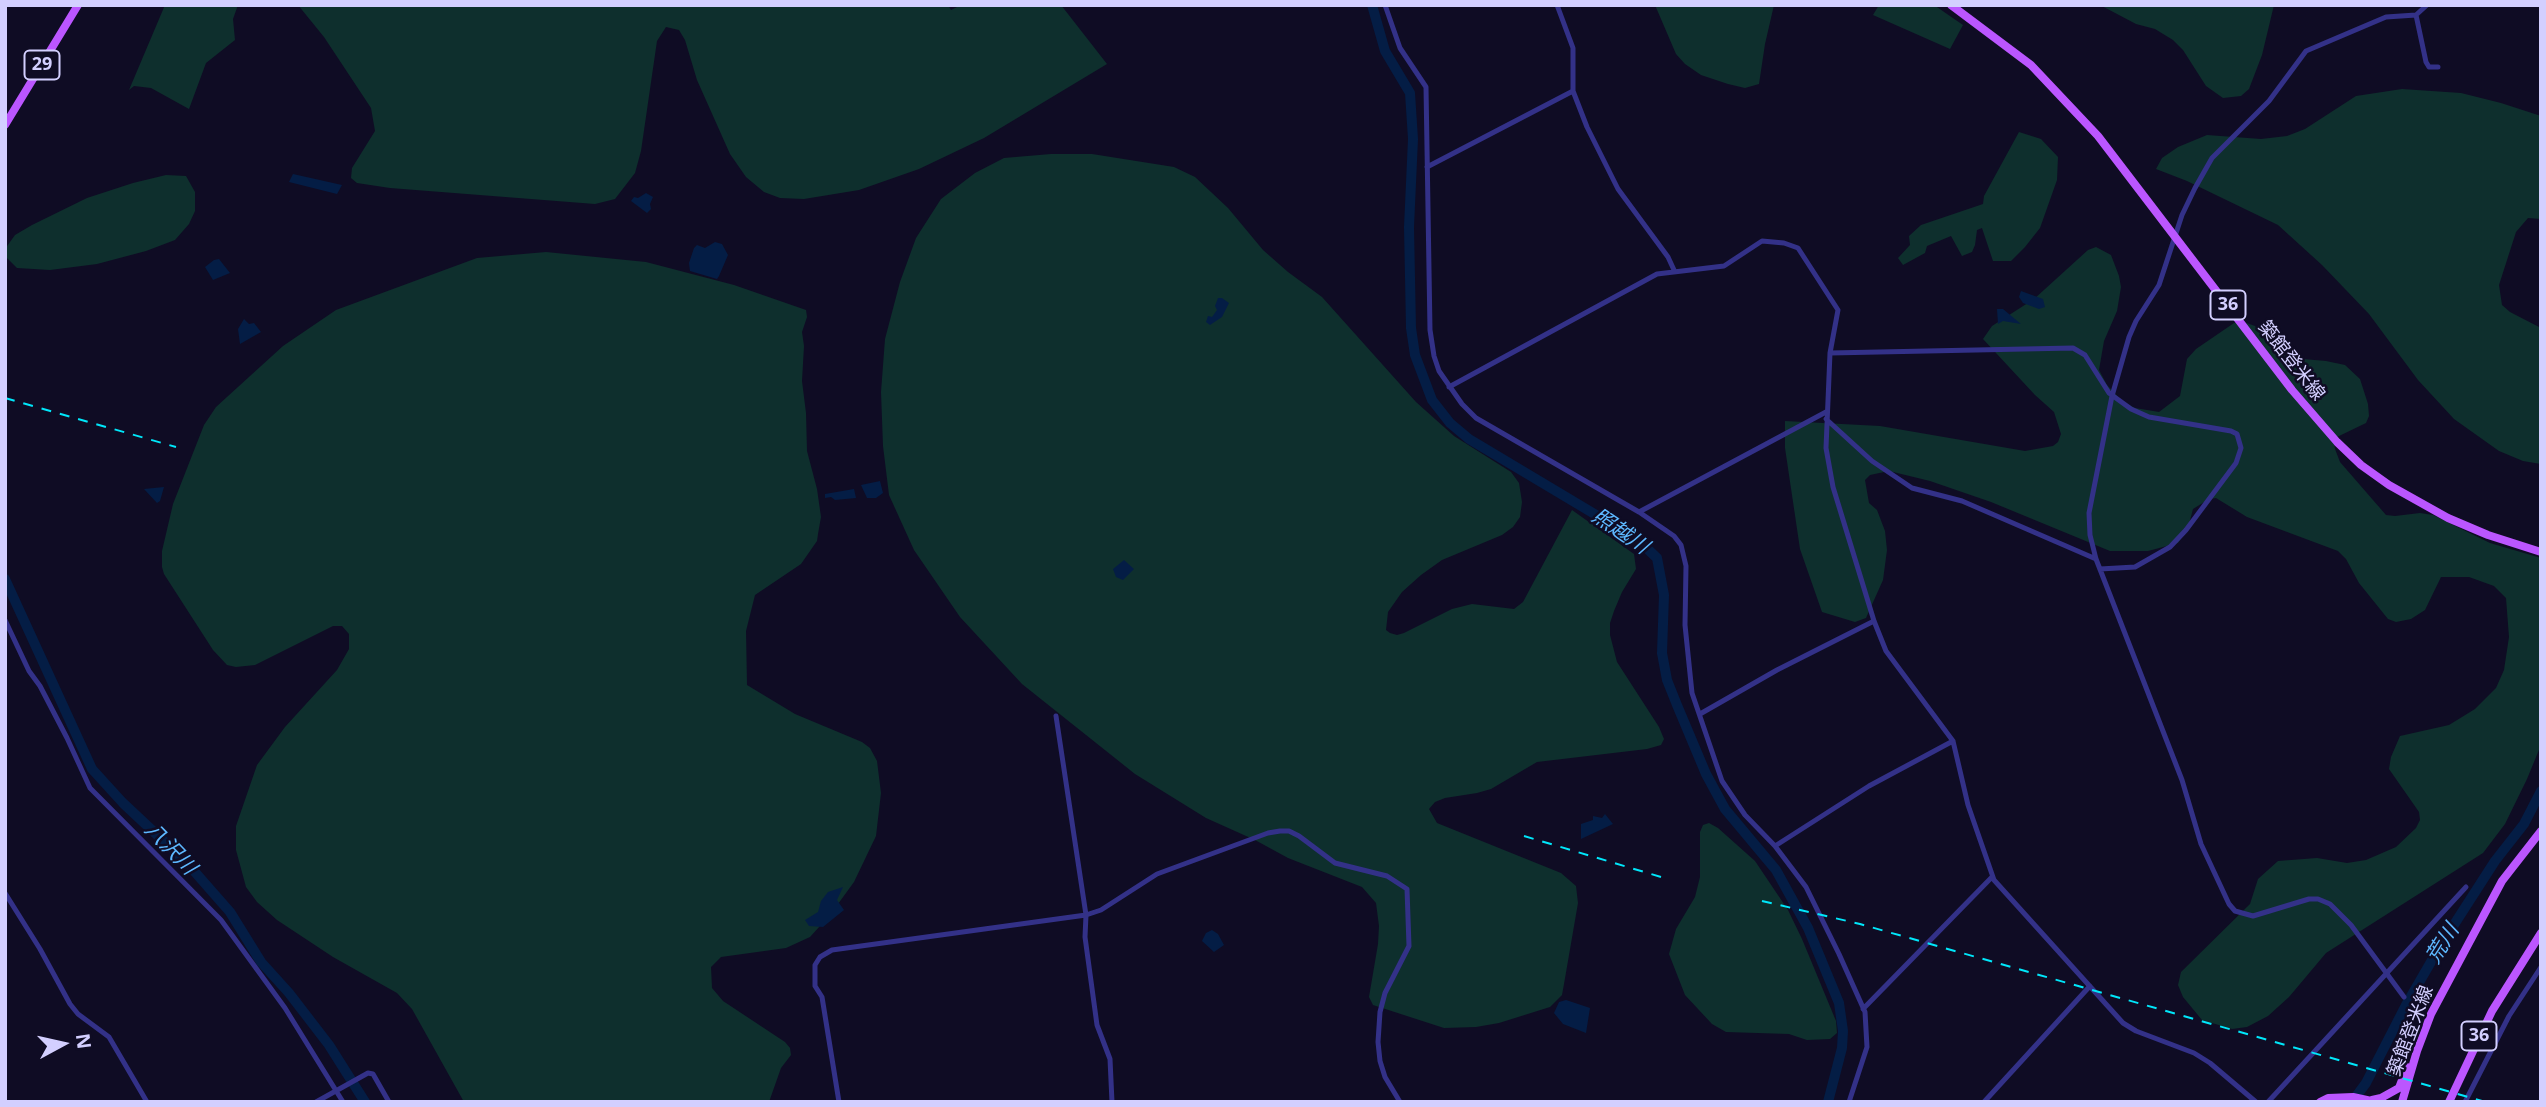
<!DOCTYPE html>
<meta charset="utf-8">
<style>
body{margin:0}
#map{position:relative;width:2546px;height:1107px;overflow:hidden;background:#0f0c24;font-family:"Open Sans",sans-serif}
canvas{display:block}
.frame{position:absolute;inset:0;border:7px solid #d3cfff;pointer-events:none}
.north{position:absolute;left:28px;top:1009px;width:70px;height:70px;-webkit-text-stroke:5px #0f0c24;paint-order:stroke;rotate:82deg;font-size:19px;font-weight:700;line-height:28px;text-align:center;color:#d3cfff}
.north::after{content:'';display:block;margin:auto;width:24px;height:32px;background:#d3cfff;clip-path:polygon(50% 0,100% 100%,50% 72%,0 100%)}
</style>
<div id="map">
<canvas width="2546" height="1107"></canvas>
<div class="frame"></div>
<div class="north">N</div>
</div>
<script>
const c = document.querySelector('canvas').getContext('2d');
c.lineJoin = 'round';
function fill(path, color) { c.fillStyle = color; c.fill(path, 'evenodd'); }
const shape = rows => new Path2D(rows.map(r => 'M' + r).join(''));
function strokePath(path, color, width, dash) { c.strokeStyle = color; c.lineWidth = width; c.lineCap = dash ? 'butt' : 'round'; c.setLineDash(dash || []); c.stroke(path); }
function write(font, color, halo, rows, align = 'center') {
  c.font = font + ' "Open Sans","Noto Sans JP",sans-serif'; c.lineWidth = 5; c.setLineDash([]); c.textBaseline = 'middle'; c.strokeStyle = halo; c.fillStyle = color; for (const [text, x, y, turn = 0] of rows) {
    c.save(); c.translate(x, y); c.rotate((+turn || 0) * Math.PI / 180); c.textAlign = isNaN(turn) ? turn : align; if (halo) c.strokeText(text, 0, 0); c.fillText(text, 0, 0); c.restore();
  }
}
fill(shape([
 [165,5,238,5,233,19,235,40,206,63,189,109,151,88,134,86,129,90],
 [298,5,948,5,951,10,961,5,1061,5,1107,64,984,138,919,169,859,190,804,199,780,198,764,192,746,177,730,154,697,80,685,40,679,30,666,27,657,41,641,151,635,173,615,199,595,204,390,188,357,183,351,178,352,168,375,131,371,108,324,37],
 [1655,5,1774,5,1765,44,1759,84,1745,88,1728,84,1701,75,1685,64,1676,54],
 [1879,5,1934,5,1963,25,1950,49,1873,15],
 [2100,5,2274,5,2262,55,2249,89,2241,96,2223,98,2206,86,2183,50,2173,40,2155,29,2136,24],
 [2402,89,2461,93,2501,103,2541,116,2541,219,2528,218,2516,232,2499,285,2502,305,2510,312,2541,328,2541,464,2523,461,2499,451,2454,419,2418,380,2369,314,2322,265,2278,225,2187,181,2156,169,2162,158,2178,147,2207,135,2261,139,2287,136,2305,129,2356,96],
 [2019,132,2041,139,2058,157,2057,180,2040,228,2025,247,2011,261,1993,261,1982,228,1977,230,1975,245,1972,252,1962,256,1951,236,1927,246,1925,253,1903,265,1898,258,1910,245,1909,236,1921,225,1983,204,1984,196],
 [1051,154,1092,154,1174,167,1195,177,1228,208,1263,250,1288,272,1322,297,1416,402,1454,436,1511,472,1519,483,1522,502,1520,517,1513,527,1502,535,1442,560,1421,575,1402,592,1388,612,1386,630,1390,633,1397,635,1404,633,1452,609,1472,604,1514,609,1523,602,1572,510,1634,554,1636,569,1622,592,1614,611,1610,623,1610,635,1617,662,1659,727,1664,739,1661,745,1647,749,1537,762,1491,789,1477,793,1445,798,1435,802,1429,809,1437,823,1561,873,1576,886,1578,903,1564,984,1562,995,1550,1007,1499,1023,1476,1027,1444,1028,1373,1005,1369,997,1378,944,1379,926,1376,903,1362,887,1288,858,1255,840,1206,818,1135,774,1022,684,960,617,914,550,889,495,883,446,881,392,885,339,900,282,916,238,941,199,975,173,1004,158],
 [166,175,186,176,195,192,195,211,189,224,175,240,146,251,97,264,50,270,17,268,5,256,5,249,15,235,32,225,87,198,133,183],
 [2096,247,2111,255,2119,276,2121,287,2117,311,2104,341,2099,370,2107,385,2122,401,2135,408,2159,412,2180,396,2187,359,2196,349,2234,323,2241,321,2255,326,2281,354,2292,358,2326,361,2345,365,2360,379,2368,404,2369,416,2366,423,2337,437,2334,443,2335,449,2340,462,2386,515,2395,516,2420,513,2433,515,2490,543,2541,558,2541,745,2527,779,2505,824,2483,853,2326,953,2289,997,2268,1016,2247,1027,2232,1029,2202,1020,2183,997,2178,985,2181,972,2250,904,2258,879,2278,861,2317,858,2347,863,2366,860,2396,847,2416,828,2420,820,2419,812,2389,769,2391,757,2400,736,2449,725,2475,709,2496,688,2504,670,2509,637,2506,598,2494,586,2469,577,2441,577,2425,610,2411,619,2396,622,2388,619,2359,583,2346,559,2338,551,2247,517,2216,498,2209,499,2193,509,2188,528,2178,543,2148,551,2110,551,1991,502,1930,481,1889,471,1870,475,1865,480,1869,503,1877,510,1885,531,1887,550,1883,580,1866,618,1855,622,1822,612,1800,549,1785,448,1785,421,1880,426,2025,451,2053,446,2058,442,2061,434,2054,412,2035,395,1983,339,1992,326,2034,299,2088,250],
 [546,252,646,262,734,285,806,310,807,317,802,332,804,346,802,381,806,413,807,451,817,489,821,517,818,534,817,541,801,564,755,595,746,631,747,685,795,714,862,742,870,748,877,761,881,793,876,836,854,882,830,915,810,937,786,948,721,957,711,967,712,988,723,1001,785,1042,790,1048,791,1055,781,1068,769,1102,464,1102,412,1009,397,993,333,957,277,920,257,902,246,887,236,850,236,826,257,765,285,727,337,670,349,649,349,634,342,626,333,626,255,665,236,667,227,665,213,650,164,574,162,567,162,551,173,504,204,425,216,407,283,346,336,310,477,258],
 [1709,823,1718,828,1755,861,1788,910,1802,939,1836,1021,1837,1033,1830,1039,1807,1040,1789,1034,1726,1032,1712,1024,1685,995,1669,954,1676,929,1695,897,1700,877,1700,832,1703,825]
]), '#0e2f2d');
fill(shape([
 [293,174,342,185,337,194,289,182],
 [646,193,653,197,650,204,651,209,647,213,631,201,634,197,638,198],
 [715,242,722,244,728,255,719,276,717,279,690,271,689,263,694,248,697,245,705,248],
 [219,259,230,273,213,280,205,267,214,260],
 [2021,291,2043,299,2045,307,2039,309,2023,303,2019,297],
 [1218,298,1222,298,1229,303,1222,317,1210,325,1206,322,1208,316,1212,317,1217,310,1215,306],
 [1997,309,2003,309,2021,324,2003,321,1998,324],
 [244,319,249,324,254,323,261,332,240,344,238,329],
 [880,481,883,493,876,498,867,498,861,485],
 [164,487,160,501,157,503,144,489],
 [854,489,856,498,835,500,831,497,825,498,825,494],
 [1124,560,1134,569,1123,580,1116,577,1113,569],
 [1605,814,1613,824,1581,839,1581,824,1593,820,1593,816,1602,818],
 [843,887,837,900,844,910,823,927,809,926,805,920,818,912,821,901,828,892],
 [1212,930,1218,934,1224,945,1214,952,1202,941,1206,933],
 [1566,1000,1590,1008,1586,1033,1563,1024,1554,1013,1559,1002]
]), '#041d45');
strokePath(shape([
 [1372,5,1385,51,1410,93,1413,139,1409,227,1411,328,1415,355,1432,400,1450,423,1469,439,1638,540,1657,558,1664,595,1662,653,1667,680,1677,705,1706,774,1725,809,1776,870,1808,928,1839,1003,1843,1031,1842,1048,1828,1102],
 [5,579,92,769,123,803,187,863,230,912,261,962,289,993,329,1045,365,1102],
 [2352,1102,2366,1083,2406,1005,2439,948,2495,861,2524,824,2541,791]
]), '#041d45', 10);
strokePath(shape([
 [1385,5,1400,48,1426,87,1430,330,1434,356,1439,371,1462,404,1476,418,1639,512,1674,536,1681,545,1686,566,1685,625,1692,693,1722,781,1745,815,1775,846,1806,887,1839,954,1865,1012,1867,1047,1849,1102],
 [1557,5,1573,48,1573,91,1587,127,1618,189,1668,257,1674,270],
 [2416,15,2426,62,2429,67,2438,67],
 [1427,167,1573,91],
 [1830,353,2073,348,2085,355,2109,393,2131,409,2149,417,2231,431,2237,434,2241,448,2236,463,2186,530,2170,547,2135,567,2100,569],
 [1449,387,1657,274,1724,266,1762,241,1784,243,1798,248,1838,310,1830,353,1826,448,1833,487,1874,621,1886,651,1953,741,1968,805,1994,880,2123,1023,2136,1031,2194,1053,2210,1063,2256,1102],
 [1826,419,1872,461,1912,488,1962,501,2096,559],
 [1639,512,1826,412],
 [5,620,29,671,40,686,67,738,90,788,221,920,285,1008,343,1102],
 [1700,714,1777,670,1874,621],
 [1056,716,1086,915,1085,937,1097,1025,1110,1059,1112,1102],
 [1775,846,1869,786,1953,741],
 [5,893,40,949,70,1004,78,1014,109,1037,147,1102],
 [2404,997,2351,925,2330,904,2318,899,2309,899,2253,916,2235,911,2229,904,2201,844,2182,780,2096,559,2090,535,2089,513,2112,396,2129,337,2136,321,2159,285,2182,215,2195,188,2212,158,2269,101,2306,51,2386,17,2416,15,2427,5],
 [1863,1009,1992,877],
 [316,1102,368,1073,373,1074,389,1102],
 [839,1102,822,997,815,986,815,965,820,957,832,950,1086,915,1101,910,1157,874,1268,833,1280,831,1289,831,1299,836,1335,863,1387,876,1407,889,1409,946,1385,993,1380,1012,1378,1042,1380,1061,1385,1077,1400,1102],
 [1984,1102,2090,986],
 [2268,1102,2466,887],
 [2465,1102,2509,1016,2541,967]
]), '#333188', 5);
strokePath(shape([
 [1951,5,2031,65,2098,136,2292,390,2337,442,2361,465,2389,485,2448,518,2488,535,2541,552],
 [5,125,78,5],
 [2372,1100,2381,1098,2399,1088,2407,1067],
 [2320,1102,2328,1098,2353,1097,2376,1102],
 [2402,1102,2417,1051,2431,1014,2502,881,2541,831],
 [2449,1102,2492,1011,2541,933]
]), '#bb56ff', 8);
strokePath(shape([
 [5,398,176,447],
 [1524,836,1661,877],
 [1762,901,1860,924,2486,1102]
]), '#00e7fa', 2, [10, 9]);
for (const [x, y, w] of [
 [42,65,35],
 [2228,305,35],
 [2479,1036,35]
]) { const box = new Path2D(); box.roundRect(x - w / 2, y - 14.5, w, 29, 5); c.fillStyle = '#0f0c24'; c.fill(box); strokePath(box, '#d3cfff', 2); }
write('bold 18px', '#d3cfff', null, [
 ["29",42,65],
 ["36",2228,305],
 ["36",2479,1036]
]);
write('19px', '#d3cfff', '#0f0c24', [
 ["築館登米線",2291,361,52],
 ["築館登米線",2411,1031,-69]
]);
write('italic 21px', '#5db8ff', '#0f0c24', [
 ["照越川",1620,532,34],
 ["八沢川",170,849,46],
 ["荒川",2443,944,-58]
]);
</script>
